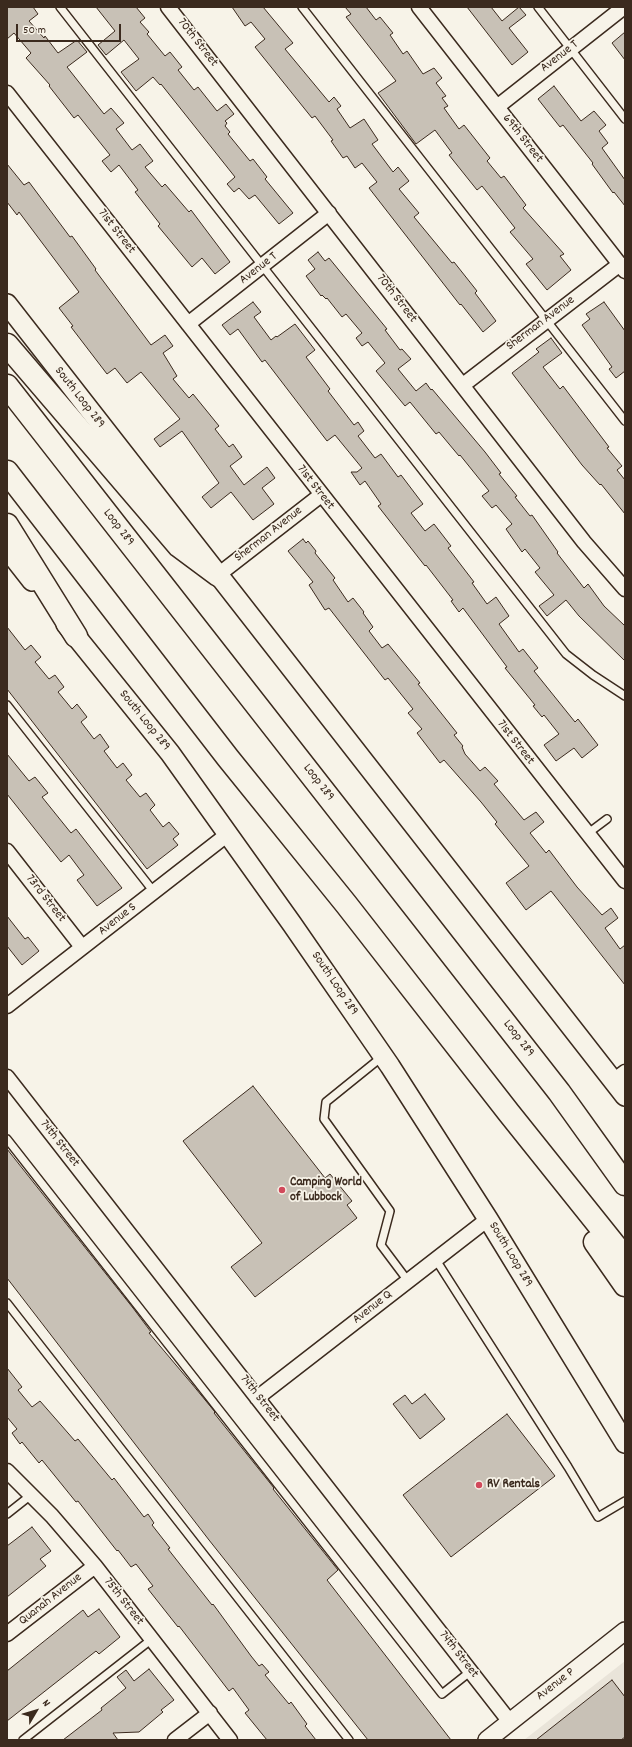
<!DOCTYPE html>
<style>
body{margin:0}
#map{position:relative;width:632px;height:1747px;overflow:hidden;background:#f7f3e8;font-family:Dekko,sans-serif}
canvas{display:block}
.frame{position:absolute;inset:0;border:8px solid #3b2a1e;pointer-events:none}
.north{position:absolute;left:16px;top:1691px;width:40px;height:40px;-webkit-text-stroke:3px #f7f3e8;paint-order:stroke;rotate:52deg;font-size:11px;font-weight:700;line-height:16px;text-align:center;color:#3b2a1e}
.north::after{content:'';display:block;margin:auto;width:14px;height:18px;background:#3b2a1e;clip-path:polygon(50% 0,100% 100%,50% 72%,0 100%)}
.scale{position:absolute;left:16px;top:24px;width:105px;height:18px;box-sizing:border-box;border:2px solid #3b2a1e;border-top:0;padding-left:5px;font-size:12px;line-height:14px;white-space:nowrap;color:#3b2a1e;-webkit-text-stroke:3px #f7f3e8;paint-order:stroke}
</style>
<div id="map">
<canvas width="632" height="1747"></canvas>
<div class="frame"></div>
<div class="north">N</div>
<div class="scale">50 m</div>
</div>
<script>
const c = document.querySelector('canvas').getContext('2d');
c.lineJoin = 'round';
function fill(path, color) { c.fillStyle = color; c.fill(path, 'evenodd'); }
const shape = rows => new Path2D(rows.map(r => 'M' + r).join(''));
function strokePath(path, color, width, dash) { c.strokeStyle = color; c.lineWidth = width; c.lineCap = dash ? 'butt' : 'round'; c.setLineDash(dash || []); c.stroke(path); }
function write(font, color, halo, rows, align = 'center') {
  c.font = font + ' Dekko,sans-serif'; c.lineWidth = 3.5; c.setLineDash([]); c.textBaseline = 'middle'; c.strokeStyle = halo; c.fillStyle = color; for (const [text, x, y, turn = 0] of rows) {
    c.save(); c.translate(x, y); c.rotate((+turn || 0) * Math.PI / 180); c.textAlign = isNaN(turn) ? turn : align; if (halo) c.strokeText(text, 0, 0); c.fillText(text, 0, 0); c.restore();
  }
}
fill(shape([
 [625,1661,625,1740,524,1740]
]), '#e9e4d9');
const building = shape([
 [7,7,33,7,38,14,29,21,44,38,45,36,58,53,77,40,87,52,67,67,104,114,111,108,124,123,116,129,132,150,140,144,153,161,145,167,162,187,165,184,189,212,191,210,230,262,215,274,202,258,192,267,158,226,160,224,135,192,138,190,119,165,111,172,102,161,110,155,78,115,74,118,49,86,50,85,26,58,31,53,14,33,7,39,7,7],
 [96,7,136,7,145,18,140,22,149,32,147,34,165,56,170,52,182,67,178,70,194,90,198,87,217,111,226,104,234,114,225,121,227,123,225,126,230,132,228,134,250,161,253,159,267,177,265,179,293,213,279,224,255,195,249,199,239,188,234,192,227,184,235,177,161,84,160,85,153,77,136,91,121,72,139,59,124,40,106,55,98,45,115,31,96,7],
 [232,7,263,7,293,43,285,49,329,102,334,97,341,106,337,109,350,128,364,119,378,140,372,144,393,172,398,167,409,181,399,189,419,213,414,217,452,263,454,262,477,291,475,293,496,321,483,332,461,304,460,305,369,188,377,182,362,163,355,168,347,156,343,158,331,141,333,140,315,116,312,118,255,47,265,39,251,22,245,26,232,7],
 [345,7,366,7,376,20,380,17,393,33,390,35,403,54,407,51,423,74,434,68,442,78,436,83,446,96,442,98,448,106,444,108,459,129,464,125,490,158,487,161,501,178,504,176,526,205,523,208,564,254,560,256,571,270,547,290,526,264,533,259,510,232,515,228,482,186,477,190,449,155,452,153,435,130,416,144,378,93,396,81,346,17,351,14,345,7],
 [467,7,491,7,502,21,519,7,526,15,509,28,528,52,512,65,467,7],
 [625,32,625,60,612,43,625,32],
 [554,86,581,121,594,111,606,125,599,131,608,143,602,148,625,180,625,206,614,192,613,193,592,164,593,163,563,125,560,127,538,99,554,86],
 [7,164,24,185,29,182,70,237,72,236,96,269,95,270,151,345,165,335,173,346,163,353,177,376,173,379,189,398,193,394,219,426,215,429,229,447,233,444,242,457,230,466,244,485,267,467,275,478,262,488,274,504,253,520,231,492,211,508,202,497,219,483,182,431,160,447,154,439,180,419,141,372,127,383,115,368,107,374,71,327,73,326,59,308,79,292,19,212,17,215,7,202,7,164],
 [318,252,325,261,329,258,387,329,385,330,400,350,402,349,411,359,398,369,416,391,426,383,431,390,432,389,485,452,501,473,499,474,517,496,515,497,530,516,532,515,558,552,557,553,584,588,588,584,604,606,625,626,625,661,579,616,566,600,547,616,539,606,554,595,535,572,540,568,525,549,522,552,506,529,512,524,496,505,492,508,482,496,489,491,460,455,459,456,439,432,436,434,410,402,405,406,376,371,385,363,368,342,362,346,356,338,362,333,346,314,342,317,327,298,326,299,322,295,321,296,306,276,315,269,308,260,318,252],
 [253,302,261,312,254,317,271,340,276,336,277,337,295,324,315,350,306,357,330,389,328,391,354,425,358,422,364,431,358,436,375,458,381,454,398,477,401,475,423,504,411,513,425,531,434,524,451,546,448,548,474,582,472,583,487,604,496,597,509,616,499,624,519,652,523,649,538,668,534,671,575,722,578,719,598,745,582,758,574,748,556,761,544,745,559,734,544,715,542,717,533,706,535,705,505,668,507,667,463,608,459,612,451,601,453,600,426,565,425,566,378,506,381,504,365,481,360,485,351,472,357,472,362,468,335,435,327,441,265,360,262,362,238,329,230,335,222,325,253,302],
 [604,302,625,331,625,371,616,378,609,369,612,367,582,325,590,319,586,314,604,302],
 [551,338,562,353,543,367,560,389,563,386,609,447,607,448,622,466,617,470,625,480,625,514,601,484,600,485,582,465,512,373,539,352,536,349,551,338],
 [303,539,306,543,308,541,316,551,315,553,335,578,333,580,348,602,353,598,364,612,363,613,373,627,369,631,382,648,388,644,420,683,418,684,457,733,454,735,463,746,462,747,465,754,480,771,485,767,498,781,494,784,524,820,536,812,544,822,530,833,546,853,549,850,577,887,602,915,611,908,618,918,605,928,620,949,625,945,625,985,551,891,526,910,506,883,529,866,495,824,497,822,481,802,444,760,440,763,417,733,422,729,408,713,413,709,388,678,385,680,329,608,325,610,309,585,313,582,288,551,303,539],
 [7,627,25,650,31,645,41,657,35,662,49,679,55,675,64,687,58,692,72,709,77,704,87,717,81,722,94,739,100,734,109,747,104,751,117,768,123,763,132,775,126,780,140,797,146,793,155,805,150,810,163,827,169,822,179,834,173,839,178,845,147,869,7,689,7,627],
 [7,754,29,781,35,777,48,793,42,797,71,833,76,829,122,888,97,906,77,880,84,875,69,855,61,862,7,794,7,754],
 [7,916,25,939,28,937,39,951,22,965,7,946,7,916],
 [253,1086,325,1178,330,1174,352,1201,347,1205,357,1218,255,1297,231,1267,262,1243,183,1141,253,1086],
 [7,1149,133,1308,151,1332,149,1333,192,1384,215,1412,214,1413,274,1488,273,1489,338,1570,327,1580,451,1740,368,1740,209,1540,7,1278,7,1149],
 [7,1368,22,1387,18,1390,32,1407,40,1401,75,1441,78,1439,112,1480,114,1478,144,1517,148,1514,154,1523,152,1525,170,1548,168,1549,212,1605,213,1604,251,1656,259,1666,262,1664,269,1672,265,1675,289,1704,291,1702,307,1724,305,1726,316,1740,267,1740,245,1713,249,1710,233,1688,229,1691,179,1626,178,1627,148,1589,153,1586,136,1564,131,1567,118,1550,117,1551,78,1501,76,1502,42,1460,39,1463,22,1442,20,1444,12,1433,17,1429,7,1417,7,1368],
 [425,1394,445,1419,420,1439,393,1404,405,1395,412,1404,425,1394],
 [507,1414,555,1476,451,1557,403,1495,507,1414],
 [32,1527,51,1551,40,1559,46,1566,7,1597,7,1546,32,1527],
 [99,1609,120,1637,99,1654,96,1651,7,1721,7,1671,83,1610,88,1617,99,1609],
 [149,1669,174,1700,161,1710,163,1712,139,1732,113,1733,118,1740,63,1740,102,1710,101,1708,126,1688,117,1677,126,1670,134,1681,149,1669],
 [612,1680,625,1697,625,1737,621,1740,536,1740,612,1680]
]);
fill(building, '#c8c1b6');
strokePath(building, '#3b2a1e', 1);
const service = shape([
 [60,7,566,654,593,675,625,696],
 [302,7,625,421],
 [538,7,625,119],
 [7,705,154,892],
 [587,834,607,819],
 [383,1056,326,1102,324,1119,390,1211,381,1245,408,1281],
 [7,1139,442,1694,471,1671],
 [436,1260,568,1467,598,1517,625,1501],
 [7,1303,349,1740],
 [7,1514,31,1495],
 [23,1740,152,1639]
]);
const minor = shape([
 [168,7,584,542,625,589],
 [419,7,625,271],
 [7,93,625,881],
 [497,107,624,7],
 [188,324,329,213],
 [463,385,620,264],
 [218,575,321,495],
 [7,851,82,947],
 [7,1006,228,834],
 [7,1077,510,1722],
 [613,1081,625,1072],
 [257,1398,488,1219],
 [7,1471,52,1516,95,1566,230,1740],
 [7,1634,95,1566],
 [175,1740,210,1713]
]);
const tertiary = shape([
 [487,1740,625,1631]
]);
const secondary = shape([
 [7,304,625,1096],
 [7,549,32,581],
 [66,624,170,753,292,924,390,1066,488,1219,625,1443]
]);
const motorway = shape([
 [7,345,179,546,218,575],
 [7,386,559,1092,625,1184],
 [7,472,228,758,346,904,509,1113,625,1258],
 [7,525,76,636],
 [595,1242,625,1285]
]);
strokePath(service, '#3b2a1e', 10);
strokePath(minor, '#3b2a1e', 17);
strokePath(tertiary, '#3b2a1e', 20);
strokePath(secondary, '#3b2a1e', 22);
strokePath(motorway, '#3b2a1e', 25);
strokePath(service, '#f7f3e8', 7);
strokePath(minor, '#f7f3e8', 14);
strokePath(tertiary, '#f7f3e8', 17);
strokePath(secondary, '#f7f3e8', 19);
strokePath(motorway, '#f7f3e8', 22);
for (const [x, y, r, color] of [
 [282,1190,4,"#d1495b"],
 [479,1485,4,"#d1495b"]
]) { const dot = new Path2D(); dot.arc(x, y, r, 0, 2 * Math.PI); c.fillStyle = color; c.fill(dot); strokePath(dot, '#f7f3e8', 1.5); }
write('13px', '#3b2a1e', '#f7f3e8', [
 ["70th Street",197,43,52],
 ["Avenue T",560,57,-38],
 ["69th Street",522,139,52],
 ["71st Street",116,232,52],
 ["Avenue T",259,269,-38],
 ["70th Street",396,299,52],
 ["Sherman Avenue",541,324,-37],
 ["South Loop 289",79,398,52],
 ["71st Street",315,488,52],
 ["Loop 289",118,528,52],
 ["Sherman Avenue",269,535,-38],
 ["South Loop 289",144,721,51],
 ["71st Street",515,743,52],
 ["Loop 289",318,783,52],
 ["73rd Street",45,899,52],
 ["Avenue S",118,920,-38],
 ["South Loop 289",334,984,56],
 ["Loop 289",518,1039,52],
 ["74th Street",59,1144,52],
 ["South Loop 289",510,1255,59],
 ["Avenue Q",373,1308,-38],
 ["74th Street",259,1399,52],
 ["Quanah Avenue",51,1600,-38],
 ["75th Street",123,1602,52],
 ["74th Street",458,1655,52],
 ["Avenue P",556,1685,-38]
]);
write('bold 13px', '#3b2a1e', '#f7f3e8', [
 ["Camping World",290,1183],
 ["of Lubbock",290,1198],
 ["RV Rentals",487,1485]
], 'left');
</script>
